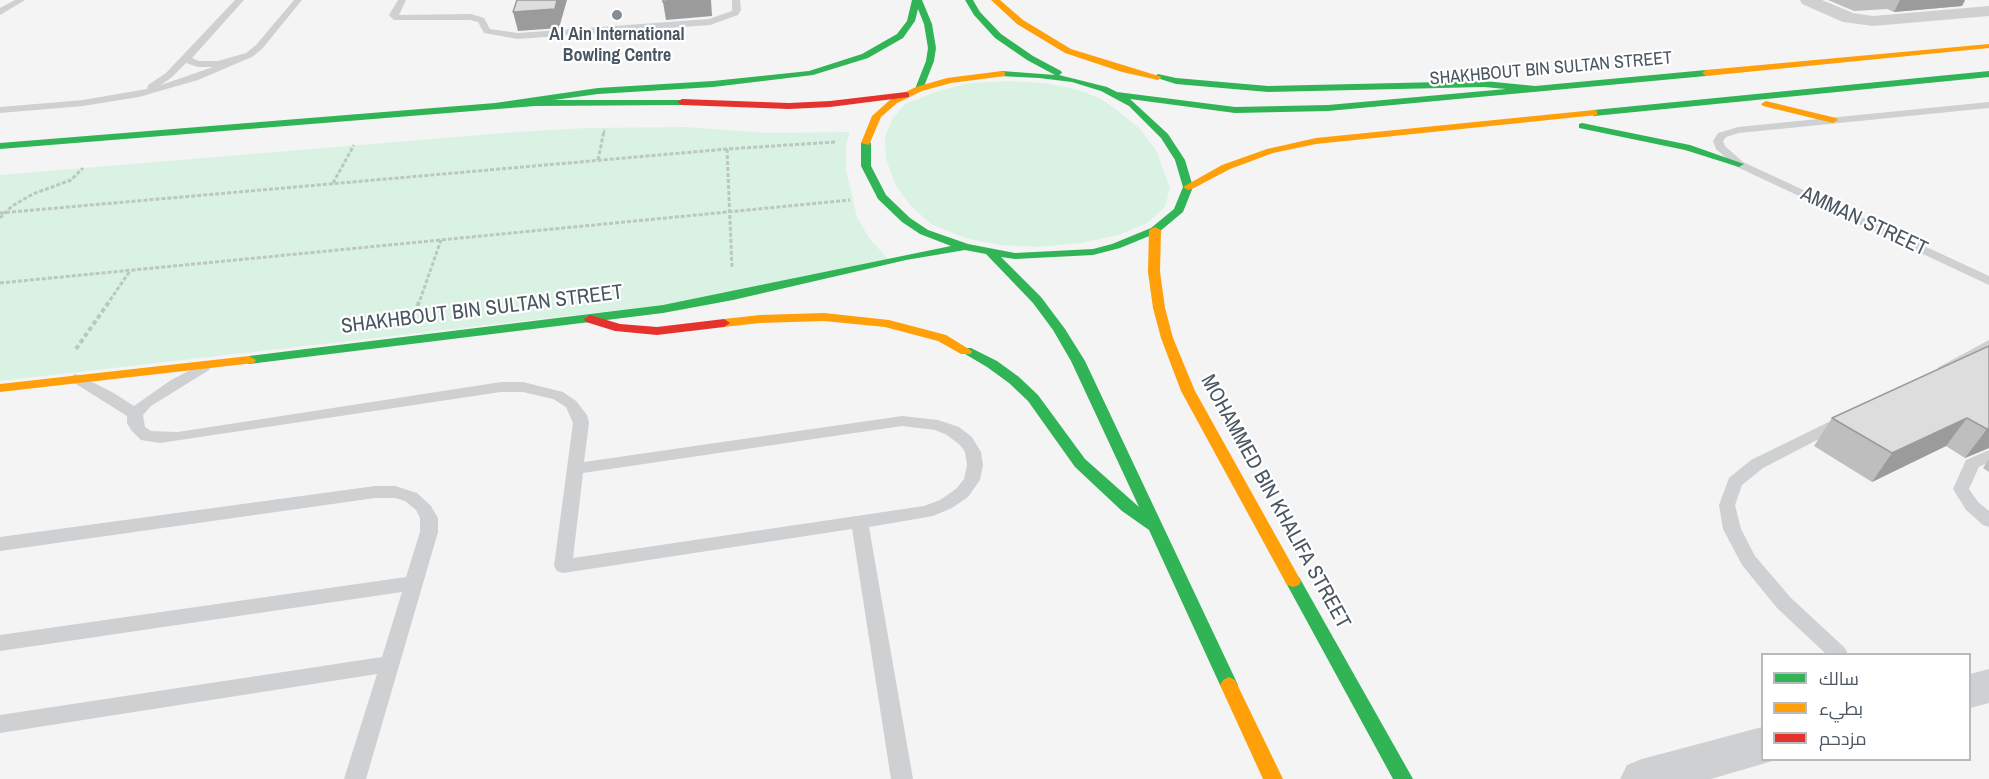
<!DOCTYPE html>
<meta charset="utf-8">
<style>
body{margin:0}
#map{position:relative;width:1989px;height:779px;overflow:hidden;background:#f4f4f4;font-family:"Archivo Narrow",Cairo,sans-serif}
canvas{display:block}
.legend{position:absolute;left:1761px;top:653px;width:210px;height:108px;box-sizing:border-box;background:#fff;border:2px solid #b7bbc0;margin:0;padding:8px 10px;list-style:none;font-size:18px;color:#4a5661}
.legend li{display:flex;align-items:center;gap:12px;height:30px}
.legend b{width:30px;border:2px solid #b7bbc0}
</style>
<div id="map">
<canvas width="1989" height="779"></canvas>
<ul class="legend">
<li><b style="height:8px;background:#30b455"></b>سالك</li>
<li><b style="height:8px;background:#ff9f0a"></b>بطيء</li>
<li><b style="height:8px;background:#e5322d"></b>مزدحم</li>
</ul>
</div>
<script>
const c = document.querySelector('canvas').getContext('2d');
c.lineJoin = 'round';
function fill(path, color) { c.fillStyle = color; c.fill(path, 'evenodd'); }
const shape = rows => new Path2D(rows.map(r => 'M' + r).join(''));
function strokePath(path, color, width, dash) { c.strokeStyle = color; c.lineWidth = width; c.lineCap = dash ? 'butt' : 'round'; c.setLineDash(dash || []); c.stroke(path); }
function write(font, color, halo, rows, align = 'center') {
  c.font = font + ' "Archivo Narrow",sans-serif'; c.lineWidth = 4.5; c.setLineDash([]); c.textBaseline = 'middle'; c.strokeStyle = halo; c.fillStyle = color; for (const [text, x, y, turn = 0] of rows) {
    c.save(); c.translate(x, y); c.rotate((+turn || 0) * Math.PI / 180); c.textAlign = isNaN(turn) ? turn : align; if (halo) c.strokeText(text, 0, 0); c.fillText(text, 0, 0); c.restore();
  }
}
fill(shape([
 [1008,81,1044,83,1079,90,1101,99,1117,110,1139,128,1156,150,1170,188,1165,207,1147,223,1118,235,1081,243,1038,247,1000,245,965,238,931,224,911,206,896,186,886,159,885,136,893,118,905,104,935,92,970,83],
 [685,127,767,133,850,132,846,145,846,170,857,217,869,238,889,260,706,300,0,381,0,175,515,132,587,128]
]), '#d9f2e3');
strokePath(shape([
 [604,133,605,128]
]), '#bcc7c4', 2, [3, 2]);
strokePath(shape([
 [727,149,732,268],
 [598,160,604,131],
 [333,183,354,145],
 [0,213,727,149,835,142],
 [0,218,12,206,33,194,71,180,83,168],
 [0,283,850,200],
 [110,300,130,271],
 [420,300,441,240]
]), '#bcc7c4', 3, [4, 2]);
strokePath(shape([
 [415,313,420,299],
 [76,349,111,299]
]), '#bcc7c4', 4, [4.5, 3]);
fill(shape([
 [15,0,25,0,0,15,0,8,15,0],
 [235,0,244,0,192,58,199,61,218,61,246,53,256,45,294,0,302,0,262,49,252,57,198,80,139,97,83,106,0,113,0,107,83,100,147,89,148,85,166,73,235,0],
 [186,63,198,67,213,67,161,85,172,77,186,63],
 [398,0,406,0,399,15,471,14,484,18,490,29,518,33,709,19,732,11,732,0,740,0,741,10,738,15,710,25,518,39,484,33,478,22,470,20,394,20,389,15,398,0],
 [1989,102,1989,108,1739,133,1726,137,1723,141,1725,146,1743,162,1989,276,1989,285,1735,166,1716,149,1713,141,1718,133,1738,127,1989,102],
 [1989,340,1989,350,1949,371,1944,372,1937,368,1989,340],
 [204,363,211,367,209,370,151,406,143,415,145,427,151,431,178,432,501,382,523,382,563,392,576,401,587,415,589,423,584,462,902,416,938,420,959,427,972,437,981,452,983,465,980,480,968,497,952,508,933,516,869,527,913,779,891,779,852,529,563,573,557,571,554,566,573,423,566,407,553,399,523,392,501,392,160,443,141,440,131,430,127,423,127,416,68,379,75,374,80,376,112,392,134,406,171,380,204,363],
 [902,426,935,430,947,435,960,445,965,452,967,465,964,479,956,489,940,500,924,506,573,558,583,473,902,426],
 [1843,415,1848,416,1851,420,1848,424,1763,468,1742,485,1735,505,1741,529,1755,556,1791,598,1845,648,1848,654,1826,654,1777,608,1742,565,1723,529,1719,505,1729,478,1751,460,1843,415],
 [1989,450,1989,462,1979,467,1969,489,1978,502,1989,511,1989,527,1983,525,1966,510,1953,489,1966,460,1989,450],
 [375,486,395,486,417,493,431,506,438,518,438,532,366,779,344,779,377,674,0,733,0,715,382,657,402,592,0,651,0,635,406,577,420,532,420,518,416,510,405,501,395,498,375,498,0,551,0,537,375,486]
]), '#ced0d2');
fill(shape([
 [1800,0,1822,0,1853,13,1873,16,1989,6,1989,16,1873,26,1843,22,1802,4,1800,0],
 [1989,669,1989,703,1970,708,1970,674,1989,669],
 [1762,727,1762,760,1776,760,1711,779,1620,779,1627,765,1642,759,1762,727]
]), '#ced0d2');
fill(shape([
 [912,0,922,0,932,24,936,48,934,61,923,89,919,92,915,89,926,61,928,48,924,24,918,9,915,21,903,38,868,58,813,75,713,87,598,94,554,100,685,100,685,104,682,105,535,106,0,149,0,143,495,103,598,88,713,81,809,71,862,54,897,34,907,21,912,0],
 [965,0,973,0,980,12,1001,34,1033,56,1061,71,1062,73,1059,75,1107,87,1117,92,1235,107,1328,105,1506,89,1484,87,1268,92,1176,84,1154,77,1158,74,1176,78,1268,86,1484,81,1535,86,1706,70,1710,73,1706,76,1328,111,1235,113,1130,99,1168,134,1185,160,1193,187,1183,212,1159,232,1120,248,1093,255,1015,259,1001,257,1041,297,1065,329,1085,361,1238,685,1235,690,1229,693,1223,690,1220,685,1149,530,1122,511,1075,467,1028,401,1009,383,987,367,960,351,961,348,971,348,997,361,1019,377,1038,395,1085,459,1139,507,1071,361,1053,330,1033,303,986,254,965,250,906,260,733,300,663,313,249,364,242,360,249,356,663,305,951,246,920,234,902,222,878,199,861,166,861,143,866,140,871,143,871,166,886,195,910,218,928,230,968,244,1015,253,1093,249,1112,244,1151,228,1174,209,1183,187,1175,160,1161,138,1129,106,1101,91,1072,82,1039,78,999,76,999,72,1002,71,1055,75,1027,60,995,38,974,15,965,0],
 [1989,71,1989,77,1594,116,1589,113,1594,110,1989,71],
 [1582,123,1690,145,1744,164,1739,167,1685,150,1579,128,1579,124,1582,123],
 [1293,575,1299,577,1413,779,1393,779,1285,581,1287,577,1293,575]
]), '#30b455');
fill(shape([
 [991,0,1000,0,1023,20,1071,49,1162,77,1158,80,1122,72,1065,53,1017,24,991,0],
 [1989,44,1989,48,1706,76,1702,73,1706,70,1989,44],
 [1002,71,1005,72,1005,76,951,83,922,91,897,103,881,117,869,145,861,143,872,116,891,99,916,87,947,78,1002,71],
 [1766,101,1836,118,1838,120,1833,123,1763,106,1761,104,1766,101],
 [1594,110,1597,111,1597,115,1316,144,1273,153,1230,169,1192,189,1188,190,1183,187,1222,165,1267,149,1316,138,1594,110],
 [1155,227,1161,230,1160,272,1165,308,1173,338,1195,391,1301,581,1299,585,1293,587,1287,585,1181,391,1161,338,1153,308,1148,272,1149,230,1155,227],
 [824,313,889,320,946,335,972,351,971,354,961,354,938,341,885,327,824,321,760,323,724,327,718,323,724,319,760,315,824,313],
 [249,356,256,360,254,363,0,392,0,384,249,356],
 [1229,677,1235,680,1283,779,1263,779,1220,685,1223,680,1229,677]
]), '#ff9f0a');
fill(shape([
 [906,92,909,93,909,97,830,107,789,109,682,105,677,102,682,99,789,103,830,101,906,92],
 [590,315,620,324,657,327,724,319,730,323,724,327,657,335,615,331,586,322,584,319,590,315]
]), '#e5322d');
fill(shape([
 [1828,0,1965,0,1962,6,1894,12,1887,9,1854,11],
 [1989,346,1989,448,1965,458,1946,446,1872,482,1814,446,1832,418],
 [1989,459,1989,472,1983,468]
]), '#bebebf');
fill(shape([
 [557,0,567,0,559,28,518,31,513,12],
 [681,0,711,0,712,16,666,20,663,2],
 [1900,0,1965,0,1962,6,1894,12],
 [1967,418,1946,446,1872,482,1892,453],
 [1989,428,1989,448,1965,458,1987,429]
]), '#9b9b9b');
const building = shape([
 [517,0,557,0,555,9,513,12,517,0],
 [663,0,681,0,663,2,663,0],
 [1989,346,1989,428,1987,429,1967,418,1892,453,1832,418,1989,346]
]);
fill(building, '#ddddde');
strokePath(building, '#9b9b9b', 1.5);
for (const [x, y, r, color] of [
 [617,15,6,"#868d94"]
]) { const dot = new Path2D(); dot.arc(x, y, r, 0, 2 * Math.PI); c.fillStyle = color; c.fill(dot); strokePath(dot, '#fff', 2); }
write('bold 18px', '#4a5661', '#fff', [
 ["Al Ain International",617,35],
 ["Bowling Centre",617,56]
]);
write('18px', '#4a5661', '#fff', [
 ["SHAKHBOUT BIN SULTAN STREET",1551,69,-5]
]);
write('21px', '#4a5661', '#fff', [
 ["AMMAN STREET",1864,222,25],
 ["SHAKHBOUT BIN SULTAN STREET",482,310,-7],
 ["MOHAMMED BIN KHALIFA STREET",1275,502,61]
]);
</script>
